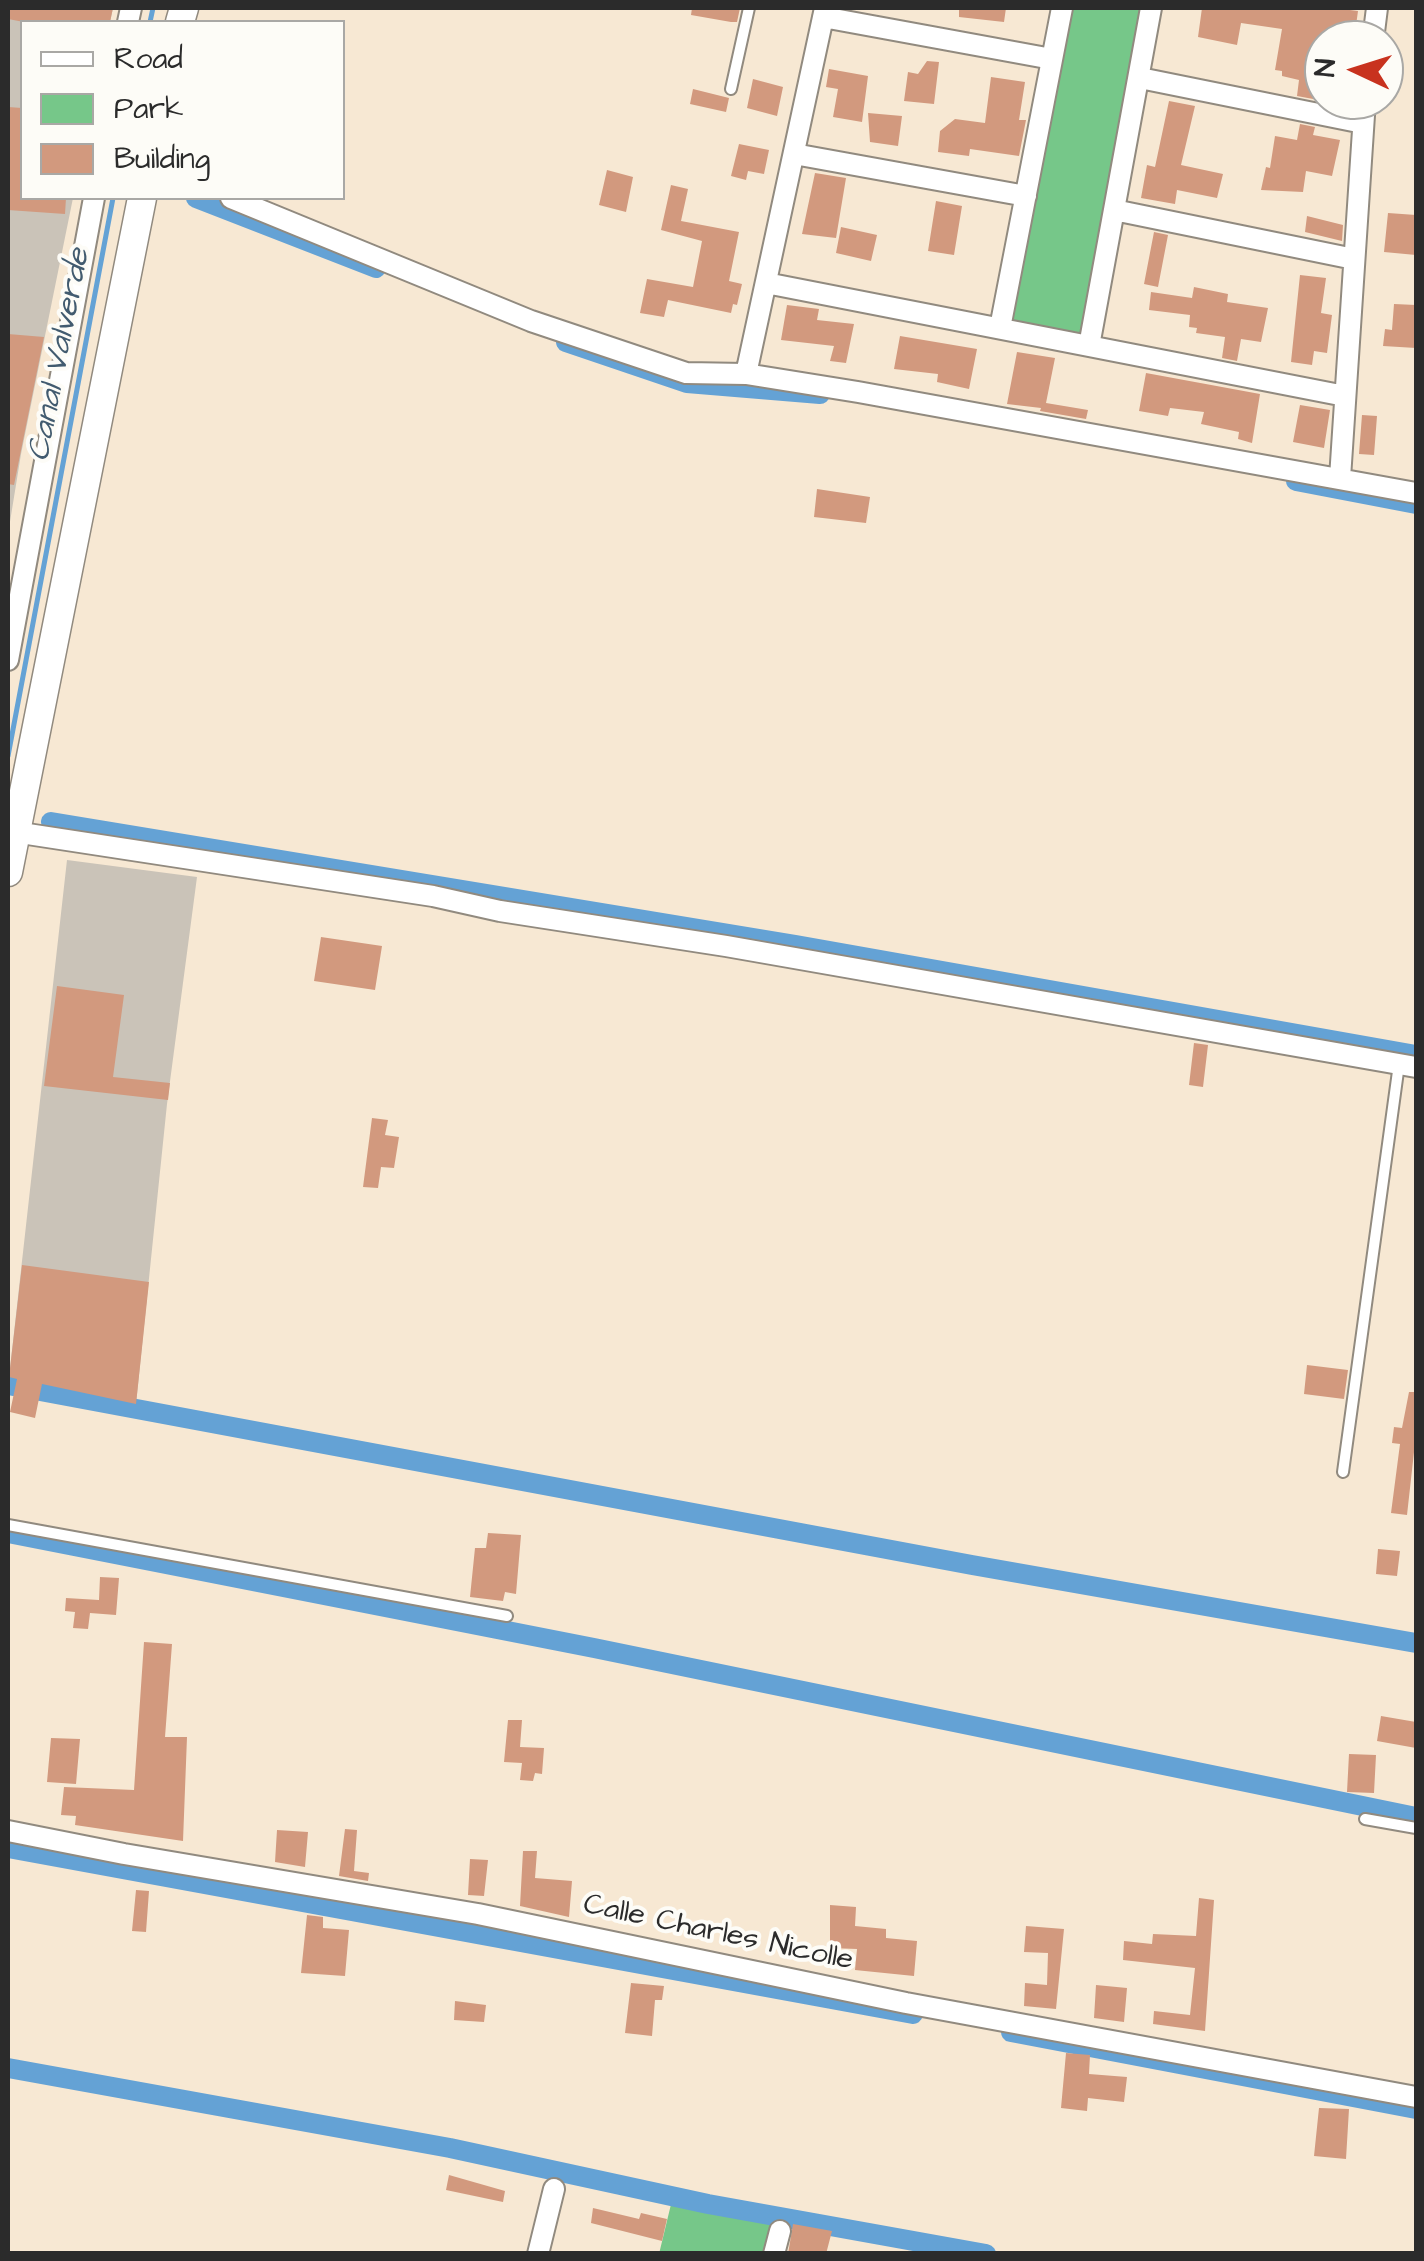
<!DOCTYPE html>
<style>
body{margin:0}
#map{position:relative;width:1424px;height:2261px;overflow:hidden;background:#f7e8d3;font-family:"Architects Daughter",sans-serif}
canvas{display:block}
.frame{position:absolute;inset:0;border:10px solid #2b2b2b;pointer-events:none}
.legend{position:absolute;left:20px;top:20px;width:325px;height:180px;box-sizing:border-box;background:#fdfcf7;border:2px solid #a9a8a5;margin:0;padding:12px 18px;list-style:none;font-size:30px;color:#2b2b2b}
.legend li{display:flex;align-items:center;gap:20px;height:50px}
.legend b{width:50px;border:2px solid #a9a8a5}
.north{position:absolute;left:1304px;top:20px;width:100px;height:100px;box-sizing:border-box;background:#fdfcf7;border:2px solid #a9a8a5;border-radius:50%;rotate:274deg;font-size:28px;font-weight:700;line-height:40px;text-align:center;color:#2b2b2b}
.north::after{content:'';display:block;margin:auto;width:35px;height:45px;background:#c8321e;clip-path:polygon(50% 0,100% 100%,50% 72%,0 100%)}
</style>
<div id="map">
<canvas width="1424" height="2261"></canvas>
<div class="frame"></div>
<ul class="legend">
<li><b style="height:12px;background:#fff"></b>Road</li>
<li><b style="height:28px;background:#76c789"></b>Park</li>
<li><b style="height:28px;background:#d2997e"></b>Building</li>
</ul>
<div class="north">N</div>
</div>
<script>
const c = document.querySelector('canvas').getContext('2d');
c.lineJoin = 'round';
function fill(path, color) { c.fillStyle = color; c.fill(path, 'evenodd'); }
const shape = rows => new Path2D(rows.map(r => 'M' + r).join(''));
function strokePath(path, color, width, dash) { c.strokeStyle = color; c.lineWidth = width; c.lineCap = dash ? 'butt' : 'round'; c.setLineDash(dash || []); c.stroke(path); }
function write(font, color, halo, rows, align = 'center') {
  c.font = font + ' "Architects Daughter",sans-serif'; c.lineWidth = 8; c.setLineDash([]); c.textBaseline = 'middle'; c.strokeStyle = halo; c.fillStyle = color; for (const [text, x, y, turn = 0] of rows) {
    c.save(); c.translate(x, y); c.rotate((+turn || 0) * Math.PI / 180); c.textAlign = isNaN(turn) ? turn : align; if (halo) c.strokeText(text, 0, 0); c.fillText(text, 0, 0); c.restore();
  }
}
fill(shape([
 [8,8,113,8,110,22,22,22,22,198,73,198,21,454,8,534],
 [67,860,197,877,167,1104,136,1404,9,1377]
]), '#cac3b8');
fill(shape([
 [1070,8,1140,8,1082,333,1011,321],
 [673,2196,774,2216,764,2253,659,2254]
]), '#76c789');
strokePath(shape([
 [150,22,153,8],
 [8,756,113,198]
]), '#64a2d5', 5);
strokePath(shape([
 [196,198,376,268],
 [566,342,687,383,820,394],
 [1296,481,1416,504],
 [51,822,796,945,1416,1055],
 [8,1385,972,1565,1416,1643],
 [8,1533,594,1648,1416,1817],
 [8,1848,913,2014],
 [1011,2032,1416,2109],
 [8,2068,450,2148,708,2204,986,2254]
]), '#64a2d5', 20);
fill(shape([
 [8,8,113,8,110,22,24,22,8,19],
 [692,8,740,8,737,22,731,22,691,15],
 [959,8,1006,8,1004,22,959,17],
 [1202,8,1334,8,1358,11,1354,40,1324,40,1324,101,1297,96,1299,80,1282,76,1282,71,1275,70,1282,29,1241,23,1237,45,1198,37],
 [927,61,939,62,934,104,904,101,908,72,918,74],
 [829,69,868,76,862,122,833,117,838,89,826,87],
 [991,77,1025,82,1019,120,1026,120,1019,156,970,149,969,156,938,152,940,131,955,119,985,123],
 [753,79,783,87,777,116,747,108],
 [693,89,729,98,726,112,690,104],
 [1169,101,1195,106,1181,165,1223,174,1217,198,1177,190,1175,204,1141,198,1147,165,1155,167],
 [8,107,22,108,22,198,66,198,65,214,8,210],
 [868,113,902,116,898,146,870,142],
 [1300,124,1315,127,1313,135,1340,140,1332,176,1306,171,1303,192,1261,190,1266,167,1270,168,1275,136,1297,140],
 [739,144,769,150,764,174,748,171,746,180,731,176],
 [607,170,633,177,626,212,599,205],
 [815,173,846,178,836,238,802,234],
 [671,185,688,189,681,221,739,232,729,281,742,284,737,305,733,304,731,313,668,300,664,317,640,313,647,279,693,287,702,241,661,230],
 [936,201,962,206,954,255,928,251],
 [1388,213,1416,215,1416,255,1384,252],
 [1307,216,1343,225,1342,241,1305,232],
 [841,227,877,235,871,261,836,253],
 [1154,232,1168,235,1158,287,1144,284],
 [1300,275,1326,278,1321,313,1332,315,1327,353,1314,351,1312,365,1291,362],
 [1194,287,1228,294,1227,302,1268,308,1261,342,1241,339,1237,361,1222,358,1225,337,1196,333,1197,328,1189,327,1190,315,1149,310,1151,292,1192,298],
 [1394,304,1416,305,1416,348,1383,346,1385,329,1392,330],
 [787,305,819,309,817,320,854,324,846,363,830,361,834,346,781,340],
 [8,334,44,337,14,485,8,484],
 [900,336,977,349,969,389,937,382,938,374,894,369],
 [1017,352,1055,358,1046,403,1088,410,1086,419,1040,411,1041,408,1007,404],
 [1146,373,1260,394,1252,443,1238,439,1239,432,1201,424,1204,412,1170,408,1168,416,1139,411],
 [1300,405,1330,410,1324,448,1293,442],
 [1362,415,1377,416,1374,455,1359,454],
 [817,489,870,497,866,523,814,517],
 [321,937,382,946,375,990,314,981],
 [57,986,124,995,113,1077,170,1083,168,1100,44,1086],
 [1194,1043,1208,1045,1203,1087,1189,1085],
 [372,1118,388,1120,385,1135,399,1137,394,1168,381,1167,378,1188,363,1187],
 [22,1265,149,1282,136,1404,42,1384,35,1418,10,1412,17,1379,9,1377],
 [1307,1365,1348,1370,1344,1399,1304,1394],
 [1409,1392,1416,1392,1416,1434,1407,1515,1391,1513,1400,1444,1392,1443,1394,1427,1402,1428],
 [488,1533,521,1535,516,1594,505,1592,503,1601,470,1597,475,1548,486,1548],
 [1378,1549,1400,1551,1397,1576,1376,1574],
 [100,1577,119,1578,116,1615,90,1613,88,1629,73,1628,75,1612,65,1611,66,1598,99,1600],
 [144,1642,172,1644,165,1737,187,1737,183,1841,75,1825,76,1816,61,1815,64,1787,134,1790],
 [1381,1716,1416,1722,1416,1748,1377,1741],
 [508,1720,522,1720,520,1747,544,1748,542,1774,535,1773,533,1781,520,1780,522,1763,504,1762],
 [51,1738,80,1739,76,1784,47,1782],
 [1349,1754,1376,1755,1374,1793,1347,1792],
 [345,1829,357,1830,354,1871,369,1873,368,1881,339,1876],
 [277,1830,308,1832,305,1867,275,1862],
 [523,1851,537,1851,535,1878,572,1881,569,1917,520,1906],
 [470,1859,488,1860,484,1896,468,1895],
 [136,1890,149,1891,146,1932,132,1931],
 [1199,1898,1214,1900,1205,2031,1153,2024,1154,2011,1190,2015,1195,1968,1123,1960,1124,1941,1152,1944,1153,1934,1196,1936],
 [830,1905,856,1907,855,1926,886,1929,886,1938,917,1941,914,1976,855,1970,857,1949,830,1948],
 [307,1915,323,1917,323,1928,349,1930,345,1976,301,1973],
 [1026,1926,1064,1929,1056,2009,1024,2006,1025,1983,1047,1985,1048,1953,1024,1952],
 [631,1983,664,1986,662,2000,655,2000,652,2036,625,2033],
 [1096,1985,1127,1988,1124,2022,1094,2018],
 [455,2001,486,2005,484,2022,454,2020],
 [1066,2053,1090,2055,1089,2074,1127,2077,1124,2102,1088,2098,1087,2111,1061,2108],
 [1319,2108,1349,2109,1346,2159,1314,2156],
 [449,2175,505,2191,503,2202,446,2190],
 [593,2208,639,2219,641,2213,667,2219,662,2241,591,2223],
 [793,2224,832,2231,826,2254,788,2254]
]), '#d2997e');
const lane = shape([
 [731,89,749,8],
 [1343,1472,1399,1064],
 [8,1525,507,1616],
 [1365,1819,1416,1828]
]);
const street = shape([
 [823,17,1052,59],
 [128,22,131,8],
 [1373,40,1377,8],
 [1140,78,1363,123],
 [794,154,1026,196],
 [231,198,531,321,686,373,746,374,858,392,1416,493],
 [1114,210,1354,259],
 [766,283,1345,396],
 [1000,328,1062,8],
 [1089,346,1151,8],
 [746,374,825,8],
 [1340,478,1365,100],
 [8,660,94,198],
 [8,831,433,896,500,911,726,946,1416,1067],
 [8,1831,124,1854,478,1914,906,2003,1416,2097],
 [538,2254,554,2189],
 [774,2254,780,2231]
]);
const secondary = shape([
 [180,22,184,8],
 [8,872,142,198]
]);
strokePath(lane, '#918a7f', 14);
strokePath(street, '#918a7f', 24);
strokePath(secondary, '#918a7f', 31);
strokePath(lane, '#fff', 10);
strokePath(street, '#fff', 20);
strokePath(secondary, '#fff', 28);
write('30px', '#2b2b2b', '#fdfcf7', [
 ["Calle Charles Nicolle",718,1934,12]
]);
write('italic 32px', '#425b6f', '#fdfcf7', [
 ["Canal Valverde",61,355,-79]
]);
</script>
